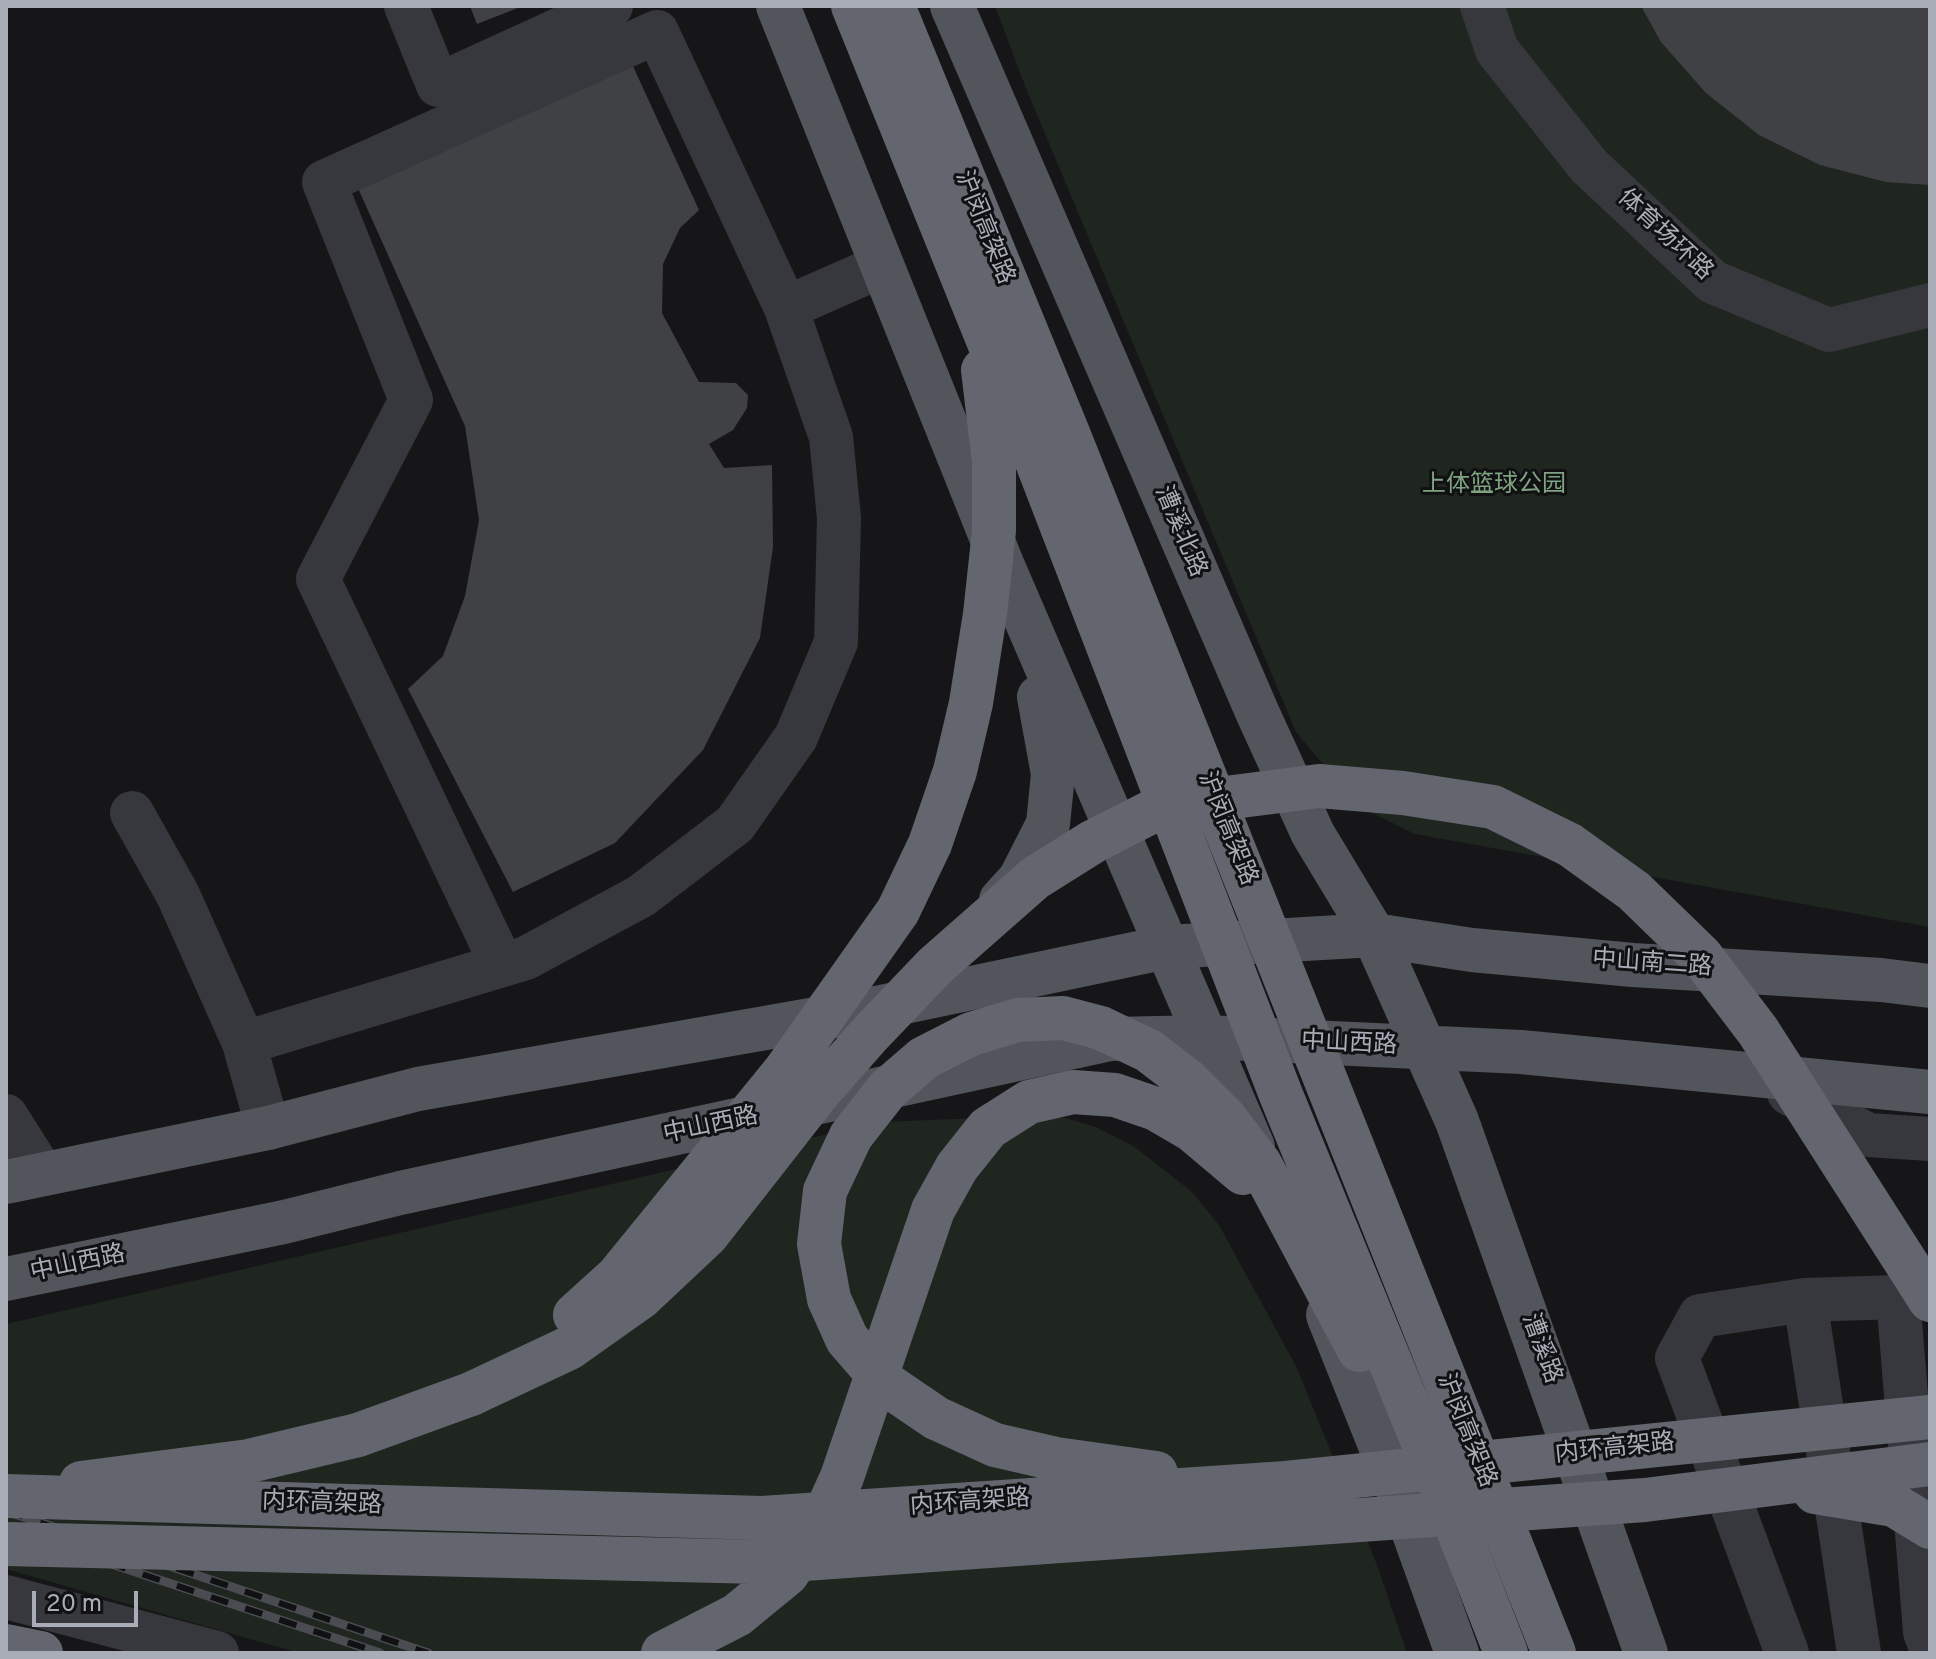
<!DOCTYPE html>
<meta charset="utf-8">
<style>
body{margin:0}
#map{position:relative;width:1936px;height:1659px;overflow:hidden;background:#161618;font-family:Overpass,sans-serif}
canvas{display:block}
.frame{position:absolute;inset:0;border:8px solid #a8adb8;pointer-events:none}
.scale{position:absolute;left:32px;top:1591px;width:106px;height:36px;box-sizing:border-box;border:4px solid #a8adb8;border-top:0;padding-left:10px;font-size:24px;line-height:28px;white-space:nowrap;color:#a8adb8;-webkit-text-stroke:6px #111113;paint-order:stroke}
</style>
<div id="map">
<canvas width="1936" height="1659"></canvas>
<div class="frame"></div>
<div class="scale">20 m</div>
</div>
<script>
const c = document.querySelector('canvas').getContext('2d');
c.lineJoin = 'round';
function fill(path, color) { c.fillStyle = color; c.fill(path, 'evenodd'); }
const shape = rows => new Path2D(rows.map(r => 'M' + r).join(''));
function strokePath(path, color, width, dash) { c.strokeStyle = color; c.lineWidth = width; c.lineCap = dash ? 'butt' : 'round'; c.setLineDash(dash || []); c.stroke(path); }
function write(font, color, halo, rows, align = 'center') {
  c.font = font + ' Overpass,"Noto Sans SC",sans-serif'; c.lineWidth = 6; c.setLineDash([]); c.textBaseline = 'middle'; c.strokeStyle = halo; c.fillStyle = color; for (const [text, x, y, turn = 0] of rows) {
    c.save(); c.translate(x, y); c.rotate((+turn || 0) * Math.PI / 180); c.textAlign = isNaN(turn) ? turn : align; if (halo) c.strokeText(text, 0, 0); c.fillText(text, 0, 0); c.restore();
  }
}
fill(shape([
 [995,6,1930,6,1930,927,1415,834,1358,806,1296,732,1027,91],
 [1055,1115,1093,1126,1135,1147,1192,1192,1219,1225,1296,1366,1377,1565,1407,1653,299,1653,6,1569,6,1324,880,1122]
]), '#1e261f');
fill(shape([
 [470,6,523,6,477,24],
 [1641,6,1930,6,1930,185,1886,182,1820,165,1759,135,1706,93,1661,42],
 [632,64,699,210,680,228,663,264,662,313,699,382,736,383,748,395,747,408,733,430,709,444,724,468,772,465,773,547,760,638,703,750,615,843,513,892,408,689,443,656,465,596,479,520,465,426,357,186]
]), '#404145');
strokePath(shape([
 [406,6,438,85,611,6],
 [1482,6,1497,50,1589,166,1713,282,1829,330,1930,305],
 [132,813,178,895,244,1043,268,1128],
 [502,965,318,579,411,400,324,182,657,32,786,308],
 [244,1043,526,958,641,896,735,824,796,737,836,642,839,518,831,437,786,308,881,266],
 [1789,1093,1868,1135,1930,1139],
 [6,1116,42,1173],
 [1898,1296,1925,1632,1930,1645],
 [1805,1300,1928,1296],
 [6,1597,217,1653],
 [1787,1653,1677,1358,1700,1316,1805,1300,1859,1653]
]), '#37383d', 44);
strokePath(shape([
 [778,6,1002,564,1253,1147],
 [952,6,1258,714,1313,834,1374,935,1457,1121,1646,1653],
 [1001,900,1020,879,1048,824,1053,774,1039,697],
 [6,1182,268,1128,418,1089,862,1011,1167,947,1374,935,1472,950,1633,965,1881,980,1930,986],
 [6,1279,284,1222,400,1193,1110,1039,1207,1037,1521,1052,1930,1092],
 [1328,1315,1402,1500,1457,1653]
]), '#53555c', 44);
strokePath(shape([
 [81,1483,249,1461,358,1435,471,1394],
 [1443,1491,1506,1653],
 [6,1646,41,1653]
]), '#63666e', 44);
const rail = shape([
 [6,1511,428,1653],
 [6,1529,380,1653]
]);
strokePath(rail, '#4a4c52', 9);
strokePath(rail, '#111113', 6, [18]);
strokePath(shape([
 [853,6,1032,449,1281,1095,1443,1491],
 [893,6,1068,433,1554,1653],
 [575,1315,618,1276,785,1071,898,911,930,844,955,771,971,703,985,614,994,531,994,462,983,370],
 [471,1394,569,1348,641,1297,707,1235,818,1093,870,1034,935,966,1035,878,1094,841,1163,806,1319,786,1403,793,1493,807,1570,845,1634,891,1701,956,1758,1031,1930,1300],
 [1156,1473,1056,1459,995,1445,936,1418,886,1384,847,1339,829,1299,819,1244,825,1191,851,1136,887,1090,924,1058,971,1034,1018,1020,1063,1018,1101,1028,1149,1051,1188,1081,1225,1118,1260,1164,1359,1350],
 [1815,1492,1894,1505,1930,1527],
 [6,1496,762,1518,1286,1483,1930,1417],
 [6,1544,761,1562,1645,1500,1930,1464],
 [663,1653,737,1615,787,1574,819,1528,842,1477,933,1210,957,1167,988,1128,1029,1102,1073,1092,1115,1095,1156,1109,1192,1130,1243,1173]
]), '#63666e', 44);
write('24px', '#a8adb8', '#111113', [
 ["沪闵高架路",983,228,68],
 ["体育场环路",1664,236,43],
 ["漕溪北路",1179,532,67],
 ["沪闵高架路",1226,829,68],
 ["中山南二路",1652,965,4],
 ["中山西路",1349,1045,3],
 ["中山西路",711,1127,-12],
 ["中山西路",78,1265,-12],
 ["漕溪路",1540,1349,70],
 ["沪闵高架路",1465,1431,68],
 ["内环高架路",1615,1450,-6],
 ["内环高架路",970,1504,-4],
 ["内环高架路",322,1505,2]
]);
write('24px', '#7fa381', '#111113', [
 ["上体篮球公园",1494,486]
]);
</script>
